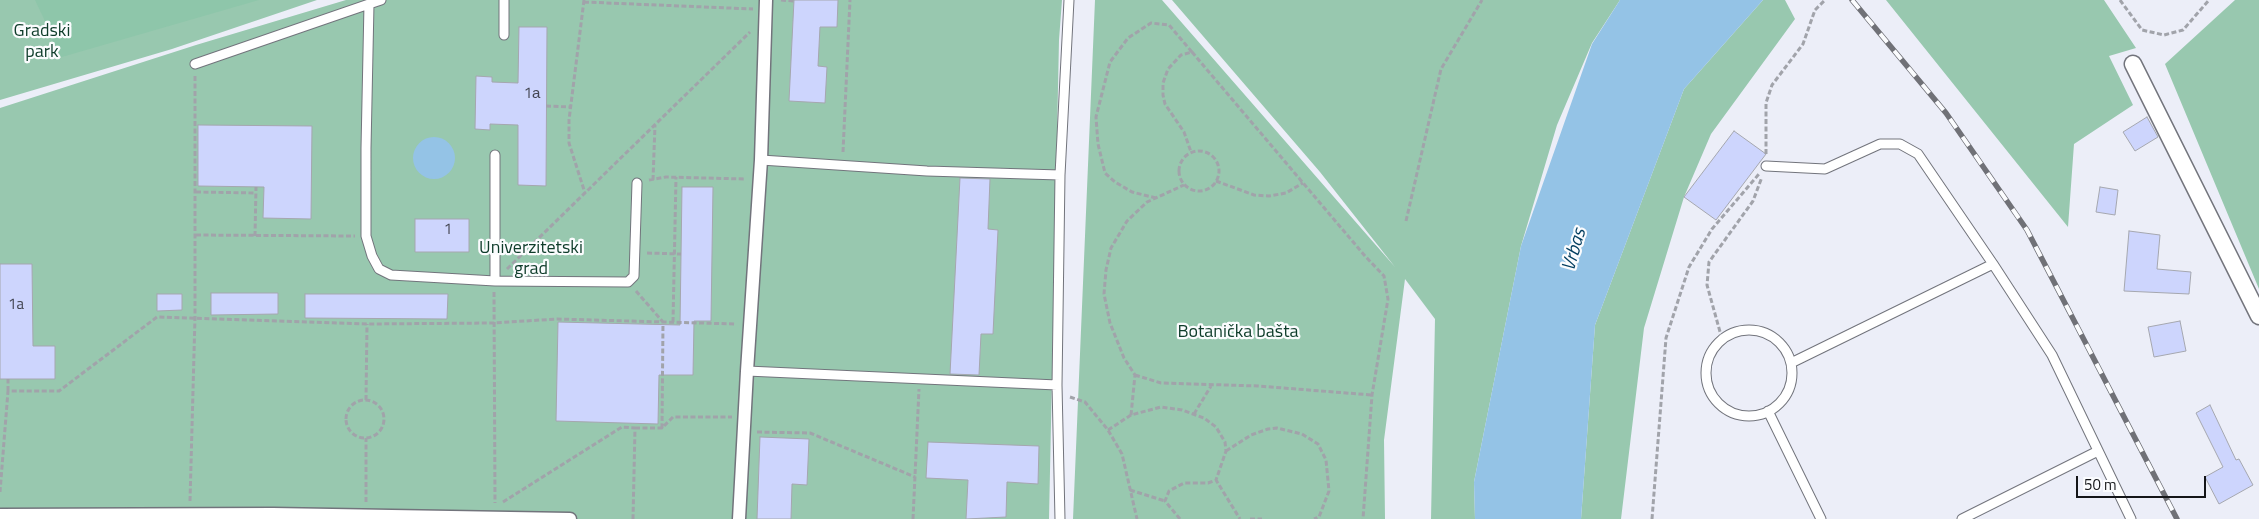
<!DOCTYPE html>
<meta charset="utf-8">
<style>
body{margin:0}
#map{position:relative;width:2259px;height:519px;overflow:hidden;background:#eceef8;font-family:"Titillium Web",sans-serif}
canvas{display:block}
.scale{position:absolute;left:2076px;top:476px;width:130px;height:22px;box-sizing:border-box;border:2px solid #141518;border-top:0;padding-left:6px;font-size:15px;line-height:18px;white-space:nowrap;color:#141518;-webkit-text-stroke:4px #fbfcfe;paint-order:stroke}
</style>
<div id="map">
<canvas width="2259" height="519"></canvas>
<div class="scale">50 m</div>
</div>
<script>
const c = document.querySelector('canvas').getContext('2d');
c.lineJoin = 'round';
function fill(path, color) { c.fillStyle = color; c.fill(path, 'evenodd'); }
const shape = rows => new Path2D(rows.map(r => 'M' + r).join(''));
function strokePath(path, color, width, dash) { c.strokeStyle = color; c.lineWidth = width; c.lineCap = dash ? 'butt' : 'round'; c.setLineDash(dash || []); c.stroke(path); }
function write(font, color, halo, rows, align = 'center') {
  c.font = font + ' "Titillium Web",sans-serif'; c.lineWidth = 4.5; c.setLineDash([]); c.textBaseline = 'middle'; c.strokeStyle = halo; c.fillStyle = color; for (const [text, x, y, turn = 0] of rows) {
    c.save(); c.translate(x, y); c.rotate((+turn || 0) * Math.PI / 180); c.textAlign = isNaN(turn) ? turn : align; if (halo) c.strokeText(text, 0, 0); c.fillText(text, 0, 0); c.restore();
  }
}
fill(shape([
 [0,0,317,0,172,49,0,100],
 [346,0,1062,0,1059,40,1049,519,0,519,0,108,196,45],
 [1095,0,1162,0,1395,267,1320,172,1172,0,1620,0,1592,43,1557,125,1521,246,1474,482,1475,519,1431,519,1435,319,1405,279,1384,440,1385,519,1073,519],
 [1763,0,1785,0,1795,19,1711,134,1684,197,1644,328,1621,519,1581,519,1595,325,1684,89],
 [1886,0,2104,0,2136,48,2109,56,2133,105,2074,144,2068,227],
 [2235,0,2259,0,2259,289,2165,64]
]), '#98c8af');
fill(shape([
 [35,0,259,0,55,59,52,36]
]), '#8ec6aa');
fill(shape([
 [1620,0,1763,0,1684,89,1595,325,1581,519,1475,519,1474,482,1521,246,1592,44],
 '413 158a21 21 0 1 1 42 0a21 21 0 1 1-42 0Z'
]), '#94c3e6');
const building = shape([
 [794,0,838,0,837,27,820,27,818,66,827,67,825,103,789,101,794,0],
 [519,27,547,27,546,186,518,185,518,125,490,124,490,130,475,129,476,76,492,77,492,82,518,83,519,27],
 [2147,117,2158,137,2135,151,2123,132,2147,117],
 [198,125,312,126,311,219,263,218,264,187,198,186,198,125],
 [1734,131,1766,154,1716,220,1684,197,1734,131],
 [960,178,990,179,988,229,998,230,993,334,981,334,979,375,950,374,960,178],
 [682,187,713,187,711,321,694,321,693,375,659,375,658,424,556,421,558,322,680,325,682,187],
 [2100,187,2118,190,2115,215,2096,212,2100,187],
 [415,219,469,219,469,252,415,252,415,219],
 [2129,231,2160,235,2157,269,2191,272,2189,294,2124,291,2129,231],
 [0,264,32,264,33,346,55,346,55,379,0,379,0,264],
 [211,293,278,293,278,314,211,315,211,293],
 [157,294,182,294,182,310,157,311,157,294],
 [305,294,448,294,447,319,305,318,305,294],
 [2180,321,2186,351,2154,357,2148,327,2180,321],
 [2210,405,2236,460,2239,459,2253,485,2219,504,2205,477,2223,467,2196,413,2210,405],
 [760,437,809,439,807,485,792,484,791,519,757,519,760,437],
 [928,442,1039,446,1038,484,1007,482,1006,517,966,519,968,480,926,478,928,442]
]);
fill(building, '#cdd5fd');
strokePath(building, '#a5a7af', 1);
const service = shape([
 [381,0,369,4,366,148,366,236,372,256,379,269,391,275,495,281,495,155],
 [504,35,504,0],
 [195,64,369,4],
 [761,160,927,171,1060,175],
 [1766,166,1825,169,1880,144,1900,144,1918,154,1993,264,2052,355,2131,519],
 [495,281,628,282,634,276,637,183],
 '1706 373a43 43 0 1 1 86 0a43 43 0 1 1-86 0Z',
 [1791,363,1993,264],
 [747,371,1057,385],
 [1768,411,1821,519],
 [1060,519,1057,385,1060,175,1069,0],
 [1962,519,2098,451]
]);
const pedestrian = shape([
 [0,515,273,514,570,519],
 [739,519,747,371,761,160,766,0]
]);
const minor = shape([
 [2133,64,2259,316]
]);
strokePath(service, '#72747c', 11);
strokePath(pedestrian, '#72747c', 15);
strokePath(minor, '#72747c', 19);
strokePath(shape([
 [584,0,569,120,569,143,585,193],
 [781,0,794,1],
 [2120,0,2142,30,2164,35,2183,30,2209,0],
 [584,2,753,9],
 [1192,52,1365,256,1384,276,1388,299,1372,395,1363,519],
 [546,106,570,107],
 '1179 171a20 20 0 1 1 40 0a20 20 0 1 1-40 0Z',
 [843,152,850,0],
 [1766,154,1766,103,1772,85,1803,44,1815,10,1825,0],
 [649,180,666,177,745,179],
 [653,180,655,125],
 [1216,181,1254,195,1269,196,1286,193,1303,183],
 [196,192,256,193],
 [1156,198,1132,192,1115,182,1105,173,1098,144,1096,117,1110,62,1128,38,1151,23,1169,25,1192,52,1181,55,1168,69,1163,83,1163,95,1165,104,1184,132,1191,152],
 [1406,221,1441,69,1482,0],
 [196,235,355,236],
 [255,236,256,187],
 [647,253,681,254],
 [507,269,750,32],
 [636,291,663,322,662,428],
 [494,292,495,503],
 [673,322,676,177],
 [1722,339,1707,285,1709,262,1753,201,1762,177],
 [1135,375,1161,383,1258,386,1372,395],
 [8,391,8,379],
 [1070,397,1085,402,1108,430,1122,454,1137,519],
 [366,400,367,324],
 '346 419a19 19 0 1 1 38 0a19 19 0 1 1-38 0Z',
 [1194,414,1211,386],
 [1131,415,1135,375,1124,358,1110,323,1104,294,1106,270,1111,248,1127,221,1147,202,1184,185],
 [635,428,662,428,673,417,732,417],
 [1108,430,1131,415,1161,407,1182,410,1204,418,1216,427,1225,442,1226,451,1216,480],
 [757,432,810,433,915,477],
 [1226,451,1251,435,1268,429,1277,428,1302,434,1318,444,1326,460,1329,491,1319,517,1314,519],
 [1130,490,1165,501],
 [0,492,8,391,59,391,157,317,367,324,493,323,557,319,736,324],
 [190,501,195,317,195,75],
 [366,502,366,438],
 [503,502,622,427,635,428,633,519],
 [913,519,919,389],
 [1180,519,1165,501,1169,491,1184,483,1208,483,1216,480,1240,519],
 [1250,519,1262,519],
 [1652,519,1666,338,1689,267,1712,229,1759,174]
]), '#a1a3aa', 3, [5, 2.5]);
strokePath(service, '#fff', 9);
strokePath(pedestrian, '#fff', 12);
strokePath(minor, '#fff', 16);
const rail = shape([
 [1852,0,1946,113,2027,230,2177,519]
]);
strokePath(rail, '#707177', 5.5);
strokePath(rail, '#fbfcfe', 4, [11]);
write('15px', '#424551', null, [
 ["1а",532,94],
 ["1",448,230],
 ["1a",16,305]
]);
write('18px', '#0e3c2a', '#fbfcfe', [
 ["Gradski",42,32],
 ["park",42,53],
 ["Univerzitetski",531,249],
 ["grad",531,270],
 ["Botanička bašta",1238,333]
]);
write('italic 19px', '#043f61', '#fbfcfe', [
 ["Vrbas",1575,250,-74]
]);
</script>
